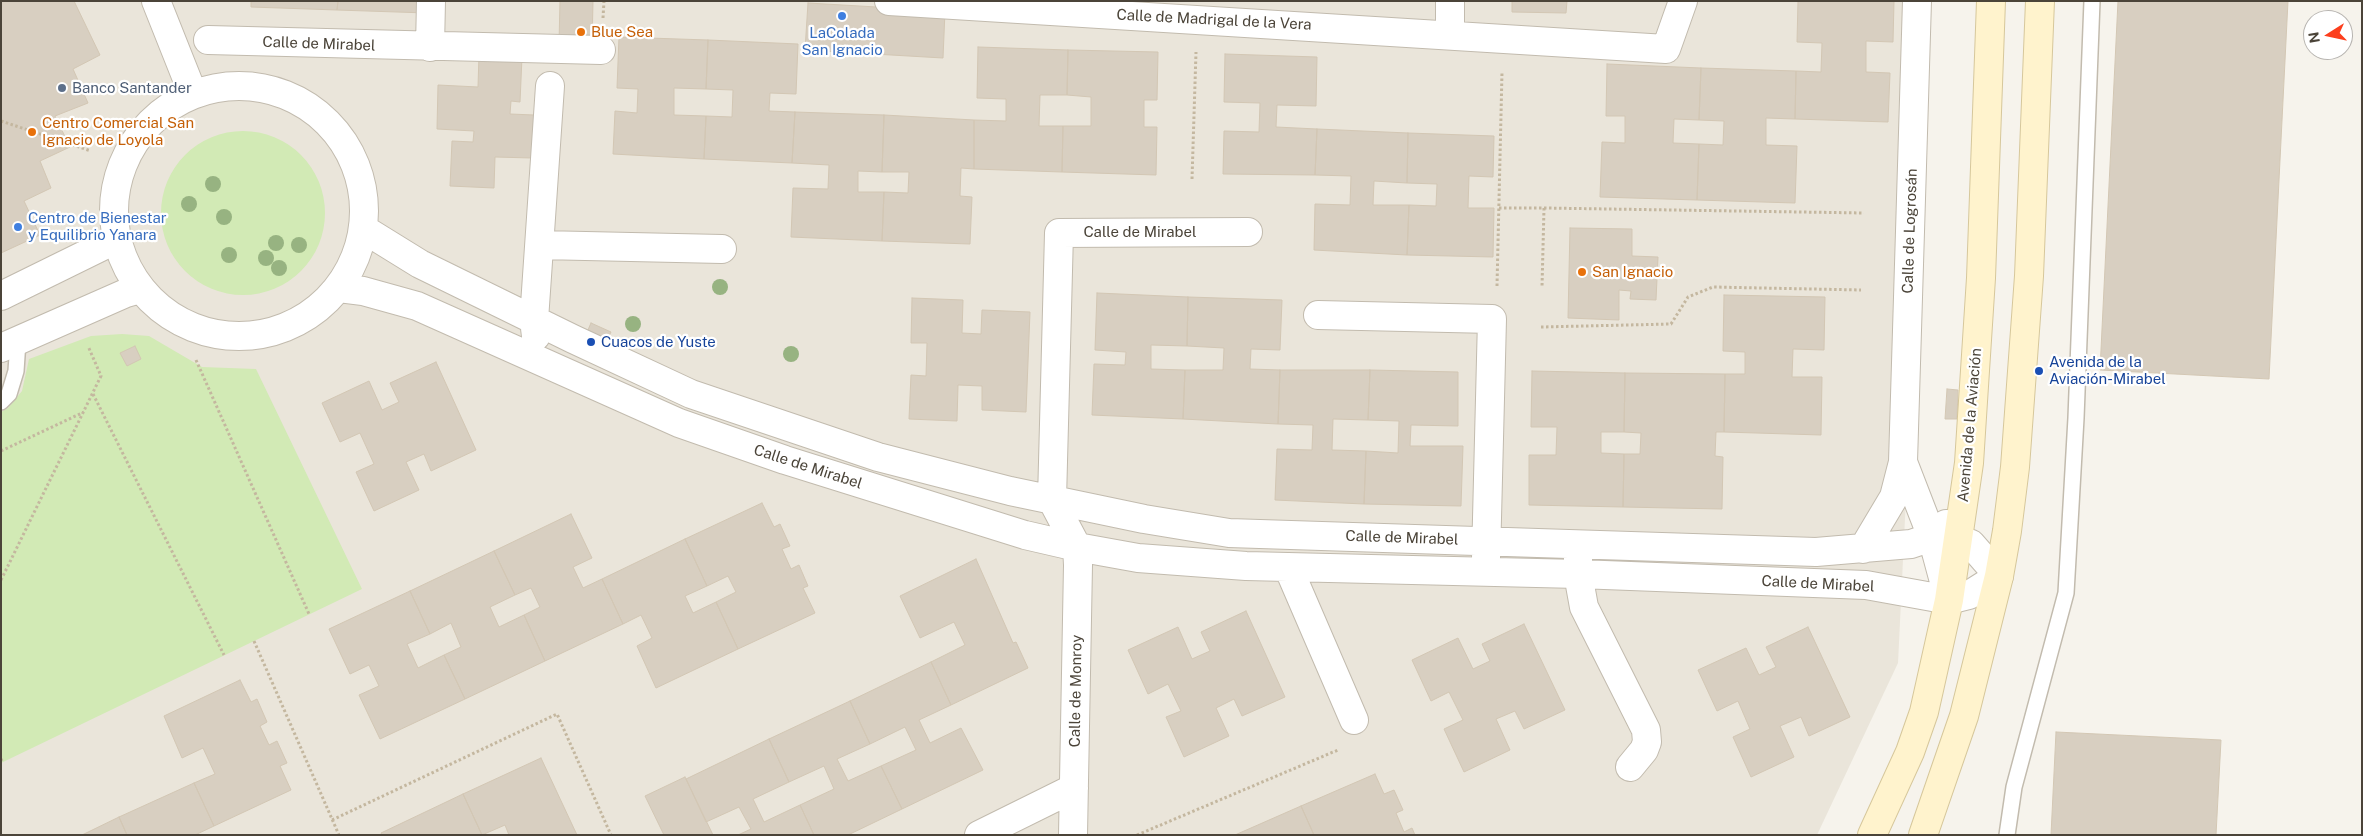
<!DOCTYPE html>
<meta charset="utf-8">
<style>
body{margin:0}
#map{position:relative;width:2363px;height:836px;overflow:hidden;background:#f6f3ec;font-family:"Public Sans",sans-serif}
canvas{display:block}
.frame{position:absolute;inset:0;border:2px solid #4b4439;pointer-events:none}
.north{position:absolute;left:2303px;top:10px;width:50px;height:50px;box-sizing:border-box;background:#fff;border:1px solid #b7b4b0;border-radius:50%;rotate:260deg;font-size:14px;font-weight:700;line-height:20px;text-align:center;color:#4b4439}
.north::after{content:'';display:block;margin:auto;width:18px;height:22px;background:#fc3f1d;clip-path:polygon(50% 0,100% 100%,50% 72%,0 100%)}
</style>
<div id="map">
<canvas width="2363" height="836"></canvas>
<div class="frame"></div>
<div class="north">N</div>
</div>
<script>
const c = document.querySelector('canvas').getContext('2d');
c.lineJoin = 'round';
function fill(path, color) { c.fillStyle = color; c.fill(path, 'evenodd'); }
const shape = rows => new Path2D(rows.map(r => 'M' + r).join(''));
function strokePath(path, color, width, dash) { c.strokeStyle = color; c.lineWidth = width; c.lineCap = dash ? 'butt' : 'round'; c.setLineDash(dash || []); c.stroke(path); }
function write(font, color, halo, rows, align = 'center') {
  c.font = font + ' "Public Sans",sans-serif'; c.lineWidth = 4.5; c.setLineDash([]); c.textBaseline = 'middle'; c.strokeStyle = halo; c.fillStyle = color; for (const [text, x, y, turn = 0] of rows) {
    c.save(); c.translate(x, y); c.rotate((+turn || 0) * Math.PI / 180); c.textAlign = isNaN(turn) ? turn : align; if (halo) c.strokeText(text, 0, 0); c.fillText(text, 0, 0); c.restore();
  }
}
fill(shape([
 [1,1,1930,1,1898,663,1817,835,1,835]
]), '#eae5da');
fill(shape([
 '161 213a82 82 0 1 1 164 0a82 82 0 1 1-164 0Z',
 [122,334,149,336,202,367,256,369,362,589,1,763,1,412,8,408,22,391,29,359,91,336]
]), '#d2eab5');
const building = shape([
 [1,1,74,1,100,55,73,69,88,103,55,116,70,147,40,161,51,188,24,201,40,235,1,253,1,1],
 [251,1,338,1,337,10,251,7,251,1],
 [338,1,427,1,427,13,337,10,338,1],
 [560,1,593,1,592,45,559,44,560,1],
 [1512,1,1567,1,1566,13,1512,12,1512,1],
 [1798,1,1894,1,1893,42,1866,41,1866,72,1890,73,1888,122,1795,119,1796,71,1821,72,1822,43,1797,42,1798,1],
 [2118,1,2288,1,2269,379,2100,370,2118,1],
 [808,3,945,11,943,58,805,50,808,3],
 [619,37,708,40,706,89,674,88,674,115,706,116,704,159,613,154,615,111,637,113,638,89,617,88,619,37],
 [708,40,798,44,796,94,770,93,769,111,795,112,792,163,704,159,706,116,732,117,733,90,706,89,708,40],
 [978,47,1068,50,1067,95,1040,95,1039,126,1063,126,1062,172,974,169,974,120,1006,121,1006,99,977,98,978,47],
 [1068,50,1158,52,1157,100,1144,100,1144,127,1157,127,1156,175,1062,172,1063,126,1091,126,1091,97,1067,95,1068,50],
 [1225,54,1317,57,1316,106,1277,105,1276,127,1317,129,1315,175,1223,174,1224,131,1259,132,1260,103,1224,102,1225,54],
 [479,55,522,57,520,102,511,101,510,114,534,115,532,158,495,157,494,188,450,186,452,141,473,142,474,131,437,129,438,85,478,87,479,55],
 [1607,64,1701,68,1699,120,1674,119,1673,143,1699,144,1697,200,1600,197,1602,142,1625,143,1625,116,1606,116,1607,64],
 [1701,68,1796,71,1795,119,1766,118,1766,145,1797,146,1795,203,1697,200,1699,144,1723,145,1724,121,1699,120,1701,68],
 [795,112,884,115,882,172,858,171,858,192,884,192,882,241,791,237,793,188,828,189,829,165,792,163,795,112],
 [884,115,974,120,974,169,961,168,960,196,972,197,970,244,882,241,884,192,908,193,909,172,882,172,884,115],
 [1317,129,1408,133,1407,183,1374,181,1373,205,1409,205,1407,255,1314,250,1315,204,1350,205,1351,176,1315,175,1317,129],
 [1408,133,1494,136,1493,177,1469,176,1468,208,1494,208,1493,257,1407,255,1409,205,1436,206,1437,184,1407,183,1408,133],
 [1570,228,1632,229,1632,256,1658,257,1656,300,1630,299,1631,291,1619,290,1619,320,1568,318,1570,228],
 [1097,293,1188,297,1187,346,1151,345,1151,369,1185,370,1183,419,1092,415,1094,364,1125,365,1126,352,1095,350,1097,293],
 [1724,295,1825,297,1824,350,1793,349,1792,377,1822,377,1821,435,1724,432,1725,374,1745,374,1745,352,1723,351,1724,295],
 [1188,297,1282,300,1280,350,1251,349,1250,369,1280,370,1278,424,1183,419,1185,370,1223,370,1224,348,1187,346,1188,297],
 [912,298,963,300,962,333,981,334,982,310,1030,312,1026,412,982,410,982,386,958,385,957,421,909,419,911,375,926,376,927,343,911,343,912,298],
 [591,323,611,332,607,340,588,330,591,323],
 [135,346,141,359,127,366,120,353,135,346],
 [436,362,476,450,431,471,424,454,406,462,419,490,374,511,356,472,374,464,360,433,340,442,322,403,369,381,382,410,399,402,390,383,436,362],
 [1280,370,1370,370,1368,420,1333,419,1332,450,1366,451,1364,504,1275,500,1277,449,1312,450,1313,425,1278,424,1280,370],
 [1370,370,1458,372,1458,426,1411,425,1410,446,1463,446,1461,506,1364,504,1366,451,1398,453,1399,421,1368,420,1370,370],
 [1532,371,1625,373,1624,432,1601,432,1601,453,1624,454,1623,507,1529,505,1529,455,1556,455,1557,427,1531,427,1532,371],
 [1625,373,1725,374,1724,432,1716,432,1715,456,1723,457,1722,509,1623,507,1624,454,1640,454,1641,433,1624,432,1625,373],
 [1947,389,1958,390,1957,419,1945,419,1947,389],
 [762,503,774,527,780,524,790,546,782,549,791,569,799,565,808,586,803,588,815,613,738,649,716,602,736,592,728,576,707,586,685,539,762,503],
 [571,514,592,558,573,567,583,588,602,579,623,624,545,661,524,615,540,607,531,588,515,595,494,551,571,514],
 [685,539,707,586,685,596,693,613,716,602,738,649,656,688,637,646,652,638,641,615,623,624,602,579,685,539],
 [494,551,515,595,490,607,499,627,524,615,545,661,465,699,444,655,461,647,451,623,430,634,410,591,494,551],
 [976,559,1013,643,1016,642,1028,668,951,705,931,662,965,645,954,622,920,638,900,596,976,559],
 [410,591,430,634,407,644,418,668,444,655,465,699,380,739,359,695,379,686,369,665,350,674,329,629,410,591],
 [1246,611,1285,697,1242,716,1234,699,1216,708,1229,736,1184,757,1166,717,1181,711,1168,684,1148,694,1128,650,1178,627,1192,659,1210,651,1201,632,1246,611],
 [1524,624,1565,710,1524,729,1515,711,1496,719,1510,750,1464,772,1444,729,1463,720,1449,692,1431,701,1412,660,1458,638,1473,669,1490,661,1482,644,1524,624],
 [1808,627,1850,717,1809,736,1801,717,1780,726,1794,757,1751,777,1733,737,1750,729,1738,701,1717,711,1698,670,1746,648,1759,675,1776,667,1766,647,1808,627],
 [931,662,951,705,919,720,930,743,961,728,983,770,902,809,881,766,916,750,905,727,870,744,850,701,931,662],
 [240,680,251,702,257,699,267,722,260,726,269,745,277,741,287,763,280,766,291,790,214,826,194,783,215,774,203,748,182,758,164,716,240,680],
 [850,701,870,744,837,759,848,781,881,766,902,809,848,835,814,835,800,805,834,789,824,766,789,782,769,739,850,701],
 [2056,732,2221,740,2216,835,2051,835,2056,732],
 [769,739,789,782,753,799,764,822,800,805,814,835,738,835,751,829,739,807,706,822,686,779,769,739],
 [541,758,577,835,509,835,505,825,482,835,463,794,541,758],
 [1375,774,1384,794,1394,790,1403,810,1396,813,1404,832,1412,828,1415,835,1314,835,1301,806,1375,774],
 [685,777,686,779,713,835,664,835,645,796,685,777],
 [194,783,214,826,195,835,127,835,119,817,194,783],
 [463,794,482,835,382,835,381,833,463,794],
 [1301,806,1314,835,1235,835,1301,806],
 [119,817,127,835,82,835,119,817]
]);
fill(building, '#d8cfc1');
strokePath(building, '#d3c7b4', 1);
const lane = shape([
 [1,402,9,394,16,371,18,341],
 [2007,835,2014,787,2066,593,2076,418,2092,1]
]);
const street = shape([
 [156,1,193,94],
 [889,1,1666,49,1683,1],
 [1450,34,1450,1],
 [208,40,601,50],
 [430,47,431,1],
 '114 211a125 125 0 1 1 250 0a125 125 0 1 1-250 0Z',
 [365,230,420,264,573,339,691,394,878,457,1010,491,1144,519,1229,533,1816,552,1911,544,1932,537,1946,524],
 [540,245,722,249],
 [339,288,363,291,417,306,679,423,785,460,1025,535,1077,547,1138,558,1246,566,1578,574,1866,585,1949,600,1969,595,1999,576,1971,544,1957,539,1932,537],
 [1,296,117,239],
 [1318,315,1492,319,1486,558],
 [536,336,534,320,550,86],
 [1,348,126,293,140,289],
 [1903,462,1932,537,1949,600],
 [1863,549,1894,497,1903,462,1917,1],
 [1578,555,1578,574,1584,607,1646,730,1647,742,1644,750,1630,767],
 [1288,567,1354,720],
 [979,835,1074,788],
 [1073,835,1078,565,1077,547,1052,500,1059,233,1248,232]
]);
const secondary = shape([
 [1872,835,1910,752,1924,712,1949,600,1969,463,1981,278,1991,1],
 [1923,835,1964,716,1999,576,2007,531,2015,467,2029,276,2040,1]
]);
strokePath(lane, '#c2bbae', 18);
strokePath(street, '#c2bbae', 30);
strokePath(secondary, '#d6c79b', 30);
strokePath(shape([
 [603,18,604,1],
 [1,121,91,151],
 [1192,179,1196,52],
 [1499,208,1544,208,1542,287],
 [1544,208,1864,213],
 [1497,286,1502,72],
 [1541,327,1671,324,1688,297,1713,287,1861,290],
 [196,360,309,614],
 [93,394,224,655],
 [1,451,84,412],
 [1,580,101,376,88,346],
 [254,641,339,835],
 [1,759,2,761],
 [332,820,557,714,611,835],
 [1137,835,1338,750]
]), '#c4b79f', 3, [2.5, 2.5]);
strokePath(lane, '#fff', 15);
strokePath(street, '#fff', 28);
strokePath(secondary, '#fff3cd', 28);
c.fillStyle = '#97b381';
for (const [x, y] of [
 [213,184],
 [189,204],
 [224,217],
 [276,243],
 [299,245],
 [229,255],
 [266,258],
 [279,268],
 [720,287],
 [633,324],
 [791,354]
]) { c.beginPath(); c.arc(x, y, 8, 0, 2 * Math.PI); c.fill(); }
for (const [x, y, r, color] of [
 [842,16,5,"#3f7fe0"],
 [581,32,5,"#e8710a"],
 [62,88,5,"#5c6f8a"],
 [32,132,5,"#e8710a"],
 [18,227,5,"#3f7fe0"],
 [1582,272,5,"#e8710a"],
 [591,342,5,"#1a4fb4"],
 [2039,371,5,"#1a4fb4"]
]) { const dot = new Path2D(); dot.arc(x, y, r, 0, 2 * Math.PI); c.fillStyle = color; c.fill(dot); strokePath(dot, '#fff', 2); }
write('15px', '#4b4439', '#fff', [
 ["Calle de Madrigal de la Vera",1214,20,3],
 ["Calle de Mirabel",319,44,2],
 ["Calle de Logrosán",1910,231,-88],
 ["Calle de Mirabel",1140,232],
 ["Avenida de la Aviación",1970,425,-85],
 ["Calle de Mirabel",808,467,18],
 ["Calle de Mirabel",1402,538,2],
 ["Calle de Mirabel",1818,584,3],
 ["Calle de Monroy",1076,691,-89]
]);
write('15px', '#c56008', '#fff', [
 ["Blue Sea",591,32],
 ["Centro Comercial San",42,123],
 ["Ignacio de Loyola",42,140],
 ["San Ignacio",1592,272]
], 'left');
write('15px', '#366cbe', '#fff', [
 ["LaColada",842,33],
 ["San Ignacio",842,50],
 ["Centro de Bienestar",28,218,"left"],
 ["y Equilibrio Yanara",28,235,"left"]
]);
write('15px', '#4e5e75', '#fff', [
 ["Banco Santander",72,88]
], 'left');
write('15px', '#164399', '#fff', [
 ["Cuacos de Yuste",601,342],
 ["Avenida de la",2049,362],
 ["Aviación-Mirabel",2049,379]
], 'left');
</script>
